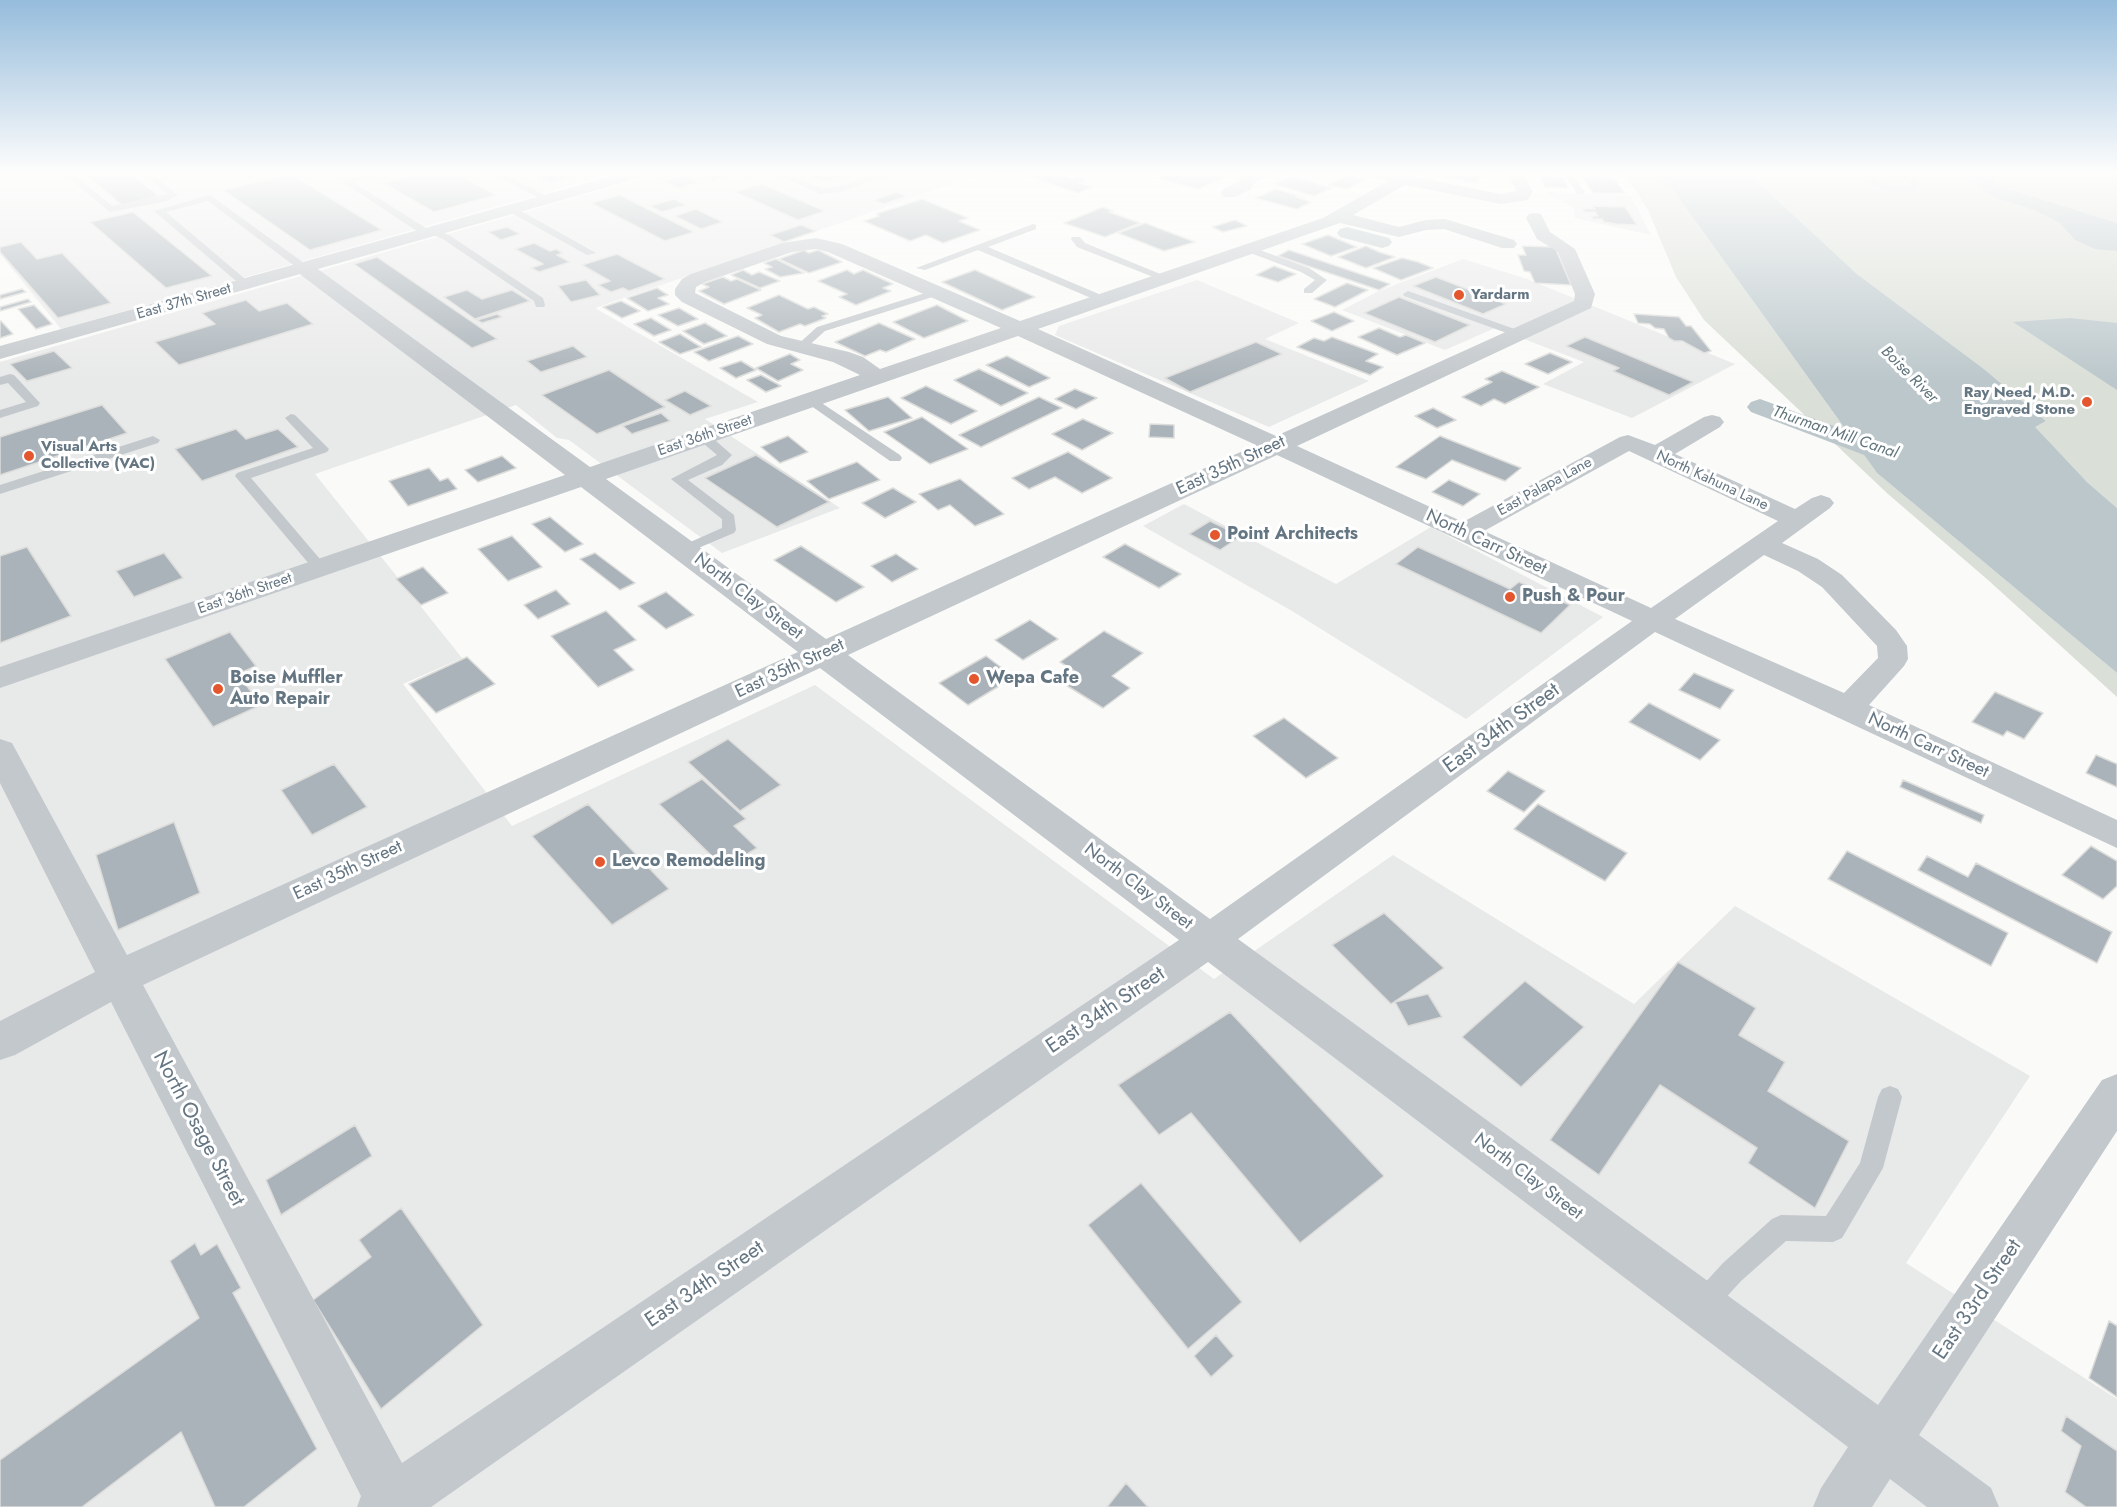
<!DOCTYPE html>
<style>
body{margin:0}
canvas{display:block;background:#fafaf8}
</style>
<canvas width="2117" height="1507"></canvas>
<script>
const c = document.querySelector('canvas').getContext('2d');
c.lineJoin = 'round';
function fill(path, color) { c.fillStyle = color; c.fill(path, 'evenodd'); }
const shape = rows => new Path2D(rows.map(r => 'M' + r).join(''));
function strokePath(path, color, width, dash) { c.strokeStyle = color; c.lineWidth = width; c.lineCap = dash ? 'butt' : 'round'; c.setLineDash(dash || []); c.stroke(path); }
function write(font, color, halo, rows, align = 'center') {
  c.font = font + ' Jost,sans-serif'; c.lineWidth = 6; c.setLineDash([]); c.textBaseline = 'middle'; c.strokeStyle = halo; c.fillStyle = color; for (const [text, x, y, turn = 0] of rows) {
    c.save(); c.translate(x, y); c.rotate((+turn || 0) * Math.PI / 180); c.textAlign = isNaN(turn) ? turn : align; if (halo) c.strokeText(text, 0, 0); c.fillText(text, 0, 0); c.restore();
  }
}
fill(shape([
 [0,172,619,172,61,329,0,254],
 [665,172,987,172,595,308,758,402,705,419,840,508,722,553,569,440,557,438,516,405,315,474,462,658,403,684,512,826,815,685,1214,979,1393,855,1634,1004,1735,906,2030,1076,1906,1263,2117,1399,2117,1507,0,1507,0,362],
 [1546,192,1631,196,1651,235,1575,218,1574,208,1559,199,1548,196],
 [1463,259,1527,279,1735,364,1632,418,1543,384,1584,362,1495,328,1445,350,1342,310,1379,291],
 [1197,280,1299,323,1265,339,1369,381,1269,427,1055,335,1059,326],
 [1184,504,1336,584,1431,527,1603,617,1466,719,1292,611,1143,526]
]), '#e8e9e9');
fill(shape([
 [1624,172,1654,172,1673,190,1877,473,2117,673,2117,697,1988,580,1888,494,1704,320,1676,277,1649,212],
 [1747,172,2117,172,2117,508,2087,482,2034,427,2046,421,1984,369,1857,274]
]), '#dadfd7');
fill(shape([
 [1654,172,1747,172,1857,274,1984,369,2046,421,2035,427,2087,482,2117,508,2117,673,1877,473,1673,190],
 [1967,172,1990,172,1996,185,2117,223,2117,251,2095,249,2075,240,2060,223,2034,210,1991,196,1972,180],
 [2070,318,2117,323,2117,390,2013,322]
]), '#bbc7cb');
fill(shape([
 [1347,227,1389,238,1392,242,1389,246,1382,248,1340,237,1337,233,1340,229,1347,227],
 [1760,399,1894,448,1911,451,1915,457,1911,463,1902,465,1880,461,1751,412,1747,407,1751,402,1760,399]
]), '#bbc7cb');
const building = shape([
 [83,172,128,172,159,196,122,205,83,172],
 [426,172,453,172,496,195,434,212,383,183,426,172],
 [529,172,570,172,577,175,550,183,529,172],
 [710,172,760,172,763,173,746,178,735,174,713,181,700,175,710,172],
 [798,172,857,172,826,182,798,172],
 [1029,172,1051,172,1072,179,1077,177,1086,180,1079,183,1092,187,1078,193,1023,174,1029,172],
 [1174,172,1208,172,1225,177,1198,189,1157,178,1174,172],
 [1416,172,1465,172,1483,175,1476,183,1416,172],
 [1576,172,1607,172,1612,177,1585,177,1576,172],
 [291,174,382,230,310,250,223,190,291,174],
 [684,175,700,182,678,188,662,181,684,175],
 [1347,175,1364,180,1347,189,1329,185,1347,175],
 [1292,176,1332,188,1314,196,1274,184,1292,176],
 [1540,176,1563,177,1568,188,1545,187,1540,176],
 [1583,178,1614,179,1625,193,1593,193,1583,178],
 [762,184,825,211,798,220,735,192,762,184],
 [1276,189,1299,196,1296,197,1311,202,1297,209,1255,198,1276,189],
 [897,192,907,196,884,204,874,200,897,192],
 [620,195,694,232,665,241,591,203,620,195],
 [674,199,686,205,662,212,650,206,674,199],
 [922,199,968,218,959,221,980,230,943,243,926,235,910,241,864,221,879,216,876,214,922,199],
 [1592,206,1625,207,1637,225,1616,224,1604,222,1602,219,1593,219,1591,216,1598,216,1595,212,1585,212,1583,209,1595,209,1592,206],
 [1103,207,1113,211,1109,212,1140,223,1105,237,1064,223,1103,207],
 [696,209,723,222,701,229,675,216,696,209],
 [133,212,212,276,166,288,90,222,133,212],
 [1235,220,1247,226,1223,232,1212,227,1235,220],
 [1145,223,1195,242,1164,251,1118,233,1145,223],
 [801,225,816,231,784,242,770,235,801,225],
 [507,227,520,234,501,240,488,232,507,227],
 [1328,235,1357,247,1331,256,1302,244,1328,235],
 [21,242,37,259,62,253,111,303,58,318,0,252,0,247,21,242],
 [534,243,550,251,556,249,563,253,557,255,570,262,539,272,531,268,543,264,515,249,534,243],
 [1366,246,1379,252,1395,257,1366,268,1338,257,1366,246],
 [1522,246,1555,247,1571,285,1535,283,1530,272,1524,271,1518,255,1526,255,1522,246],
 [804,250,809,253,818,250,842,262,809,273,779,259,804,250],
 [1289,250,1390,284,1379,290,1278,256,1289,250],
 [617,254,665,279,629,291,623,288,611,292,598,285,610,281,582,265,617,254],
 [377,257,497,339,472,348,354,264,377,257],
 [1402,258,1418,262,1433,268,1401,280,1373,268,1402,258],
 [776,259,804,273,780,277,765,269,772,267,764,263,776,259],
 [1274,266,1296,274,1278,282,1256,275,1274,266],
 [743,270,752,275,759,272,780,281,760,288,731,275,743,270],
 [847,270,854,274,863,270,893,284,883,288,891,291,856,305,839,297,847,294,818,281,847,270],
 [975,270,1035,297,1002,310,942,282,975,270],
 [723,277,731,281,737,279,761,290,724,304,699,291,709,287,702,284,723,277],
 [1436,277,1506,304,1483,314,1413,286,1436,277],
 [586,280,600,295,571,302,558,286,586,280],
 [1347,283,1368,290,1335,307,1314,299,1347,283],
 [657,288,668,295,658,298,669,304,648,311,627,298,657,288],
 [22,289,26,292,0,299,0,295,22,289],
 [467,290,482,299,512,290,530,301,475,319,444,297,467,290],
 [779,295,808,309,814,307,828,314,822,316,826,318,805,326,800,324,779,332,755,318,762,315,747,308,779,295],
 [1399,297,1470,325,1435,342,1364,313,1399,297],
 [28,299,31,302,0,311,0,307,28,299],
 [246,300,259,311,287,303,313,324,179,365,155,342,215,324,202,313,246,300],
 [621,301,640,311,622,318,603,307,621,301],
 [34,305,52,324,36,329,18,309,34,305],
 [937,305,968,321,924,338,893,322,937,305],
 [679,308,698,319,678,326,658,315,679,308],
 [1334,312,1354,321,1332,331,1311,321,1334,312],
 [497,314,502,317,482,323,477,320,497,314],
 [1634,314,1679,317,1686,326,1691,326,1711,351,1704,353,1682,341,1674,341,1669,338,1664,329,1655,328,1650,324,1638,323,1634,314],
 [651,318,671,330,654,336,634,324,651,318],
 [0,321,1,321,13,334,0,338,0,321],
 [705,323,727,336,704,344,683,331,705,323],
 [879,323,915,339,886,352,880,350,865,356,835,342,879,323],
 [1379,328,1400,337,1406,335,1425,343,1397,355,1358,337,1379,328],
 [680,334,701,347,680,354,659,342,680,334],
 [738,336,753,344,709,361,694,352,738,336],
 [1332,337,1378,354,1366,361,1383,367,1370,375,1297,347,1314,338,1324,341,1332,337],
 [1585,337,1693,382,1669,395,1613,371,1619,368,1566,346,1585,337],
 [1256,342,1282,354,1190,392,1165,378,1256,342],
 [573,346,587,357,541,372,527,361,573,346],
 [54,351,72,368,27,381,10,364,54,351],
 [1550,353,1572,362,1548,374,1525,364,1550,353],
 [790,354,800,360,791,364,803,370,778,381,756,368,790,354],
 [1007,356,1050,378,1029,387,986,365,1007,356],
 [741,361,756,370,736,378,720,368,741,361],
 [979,369,1028,393,1001,406,954,380,979,369],
 [609,370,665,407,597,434,542,395,609,370],
 [1502,371,1539,387,1505,404,1494,399,1481,406,1462,397,1492,382,1485,379,1502,371],
 [761,375,781,386,766,392,747,380,761,375],
 [926,386,977,411,951,424,901,398,926,386],
 [1075,389,1097,398,1076,409,1055,399,1075,389],
 [685,391,711,406,690,415,665,400,685,391],
 [888,397,912,418,869,431,845,410,888,397],
 [1039,397,1062,408,981,447,959,435,1039,397],
 [102,405,127,433,0,475,0,437,102,405],
 [1433,408,1456,420,1437,428,1415,416,1433,408],
 [661,413,670,421,632,434,623,426,661,413],
 [922,417,968,449,930,464,884,432,922,417],
 [1083,419,1113,433,1082,450,1052,434,1083,419],
 [1150,424,1174,425,1174,438,1149,437,1150,424],
 [236,429,246,439,278,429,298,447,202,481,175,449,236,429],
 [788,436,808,452,780,463,761,447,788,436],
 [1440,436,1521,468,1505,481,1452,460,1426,479,1396,467,1440,436],
 [1068,452,1112,478,1082,493,1055,477,1029,489,1012,478,1068,452],
 [756,455,829,502,777,527,705,478,756,455],
 [502,456,516,468,478,482,465,470,502,456],
 [857,462,880,480,829,499,807,481,857,462],
 [429,468,440,481,448,478,457,489,408,506,389,481,429,468],
 [960,479,1004,514,975,526,950,505,938,510,919,494,960,479],
 [1449,480,1480,494,1463,506,1432,492,1449,480],
 [893,488,916,502,885,518,862,503,893,488],
 [550,517,583,544,565,552,532,524,550,517],
 [1210,521,1241,536,1220,550,1189,534,1210,521],
 [512,536,542,567,508,581,478,549,512,536],
 [1125,544,1181,574,1159,588,1103,557,1125,544],
 [801,546,864,587,836,602,774,560,801,546],
 [27,547,71,616,0,643,0,556,27,547],
 [1418,547,1510,589,1519,582,1570,605,1541,633,1396,564,1418,547],
 [164,553,183,578,134,597,116,571,164,553],
 [595,553,635,583,620,590,580,559,595,553],
 [896,554,918,569,892,582,871,566,896,554],
 [423,567,448,593,421,605,396,579,423,567],
 [556,590,570,604,538,619,524,605,556,590],
 [666,592,694,615,666,629,638,606,666,592],
 [606,611,636,640,614,650,634,670,598,687,551,636,606,611],
 [1030,620,1058,639,1023,660,995,640,1030,620],
 [1104,631,1143,653,1112,676,1130,688,1103,708,1061,682,1076,672,1060,662,1104,631],
 [230,632,256,666,238,674,261,705,213,727,165,659,230,632],
 [986,656,1014,677,968,705,939,683,986,656],
 [467,657,495,684,436,713,409,684,467,657],
 [1694,673,1734,690,1720,709,1679,690,1694,673],
 [1995,692,2043,713,2024,739,2007,731,2003,736,1972,722,1995,692],
 [1649,703,1720,740,1700,760,1629,722,1649,703],
 [1284,718,1338,758,1306,778,1253,736,1284,718],
 [728,739,781,785,740,811,688,762,728,739],
 [2096,755,2117,764,2117,787,2086,773,2096,755],
 [334,764,367,807,312,835,281,790,334,764],
 [1508,771,1545,791,1524,812,1487,791,1508,771],
 [702,779,746,819,734,826,757,848,724,868,659,804,702,779],
 [1903,780,1984,815,1981,823,1900,787,1903,780],
 [588,804,669,889,612,925,532,836,588,804],
 [1538,804,1627,853,1605,881,1514,829,1538,804],
 [174,822,200,893,118,930,96,855,174,822],
 [2091,846,2117,861,2117,886,2103,899,2062,875,2091,846],
 [1847,851,2008,933,1991,966,1828,879,1847,851],
 [1927,856,1968,877,1976,863,2112,932,2097,963,1918,870,1927,856],
 [1384,913,1444,968,1391,1004,1332,945,1384,913],
 [1678,962,1756,1008,1739,1035,1785,1062,1768,1091,1849,1141,1815,1208,1748,1163,1757,1148,1660,1085,1599,1175,1550,1140,1678,962],
 [1525,981,1584,1027,1521,1087,1462,1037,1525,981],
 [1428,994,1442,1017,1408,1026,1395,1002,1428,994],
 [1230,1012,1384,1176,1300,1243,1191,1113,1159,1135,1118,1085,1230,1012],
 [355,1125,372,1156,281,1215,266,1180,355,1125],
 [1141,1183,1242,1302,1188,1349,1088,1225,1141,1183],
 [401,1208,483,1325,381,1409,313,1300,371,1257,359,1240,401,1208],
 [195,1243,201,1255,217,1244,241,1288,233,1293,317,1449,244,1507,215,1507,181,1432,82,1507,0,1507,0,1460,199,1318,170,1261,195,1243],
 [2109,1321,2117,1326,2117,1397,2089,1378,2109,1321],
 [1216,1335,1234,1356,1211,1377,1194,1356,1216,1335],
 [2066,1416,2117,1451,2117,1507,2086,1507,2065,1492,2081,1446,2061,1431,2066,1416],
 [1126,1483,1148,1507,1107,1507,1126,1483]
]);
fill(building, '#aab3b9');
strokePath(building, '#dcdcda', 1.5);
fill(shape([
 [62,172,71,172,112,206,167,194,141,172,150,172,178,195,167,201,110,212,62,172],
 [372,172,386,172,353,182,429,230,433,228,449,235,543,298,545,305,544,307,536,307,534,301,443,239,431,234,423,235,341,181,372,172],
 [489,172,500,172,553,199,545,201,489,172],
 [771,172,782,172,821,188,837,187,883,172,895,172,841,192,820,194,771,172],
 [1563,172,1571,172,1585,192,1583,194,1577,194,1563,172],
 [1870,172,1892,172,1913,176,1918,179,1922,186,1908,192,1888,190,1872,185,1865,180,1864,178,1870,172],
 [1875,176,1885,176,1907,180,1912,185,1892,185,1878,181,1875,176],
 [210,195,308,266,308,270,300,270,208,201,166,212,251,284,250,286,242,286,154,211,210,195],
 [508,207,514,207,596,253,587,255,508,211,508,207],
 [1033,224,1036,225,1036,229,988,247,1106,297,1106,301,1098,301,978,250,925,270,916,268,1033,224],
 [1072,237,1080,237,1085,243,1170,278,1161,280,1077,247,1071,239,1072,237],
 [1249,246,1309,268,1327,280,1312,293,1304,293,1304,289,1315,280,1301,272,1245,251,1245,247,1249,246],
 [938,289,943,292,942,294,825,331,805,349,797,349,795,347,817,327,938,289],
 [1408,291,1523,332,1525,334,1519,337,1515,336,1404,296,1403,294,1408,291],
 [10,374,14,375,40,403,38,406,0,418,0,410,26,402,8,383,0,385,0,377,10,374],
 [811,396,900,455,902,458,900,461,890,461,807,403,805,400,807,397,811,396],
 [291,414,295,415,329,449,327,452,251,478,325,565,328,568,320,573,315,571,235,476,237,473,313,448,285,418,291,414],
 [703,433,708,434,732,455,722,465,688,480,734,515,736,530,734,533,684,554,679,553,677,550,679,547,722,528,722,519,671,479,717,455,696,437,703,433],
 [153,436,160,440,158,443,0,494,0,485,153,436],
 [1890,1086,1898,1089,1902,1097,1883,1168,1842,1238,1833,1242,1786,1241,1741,1281,1710,1315,1701,1319,1692,1315,1688,1306,1692,1297,1723,1263,1772,1219,1781,1215,1826,1216,1860,1163,1878,1097,1882,1089,1890,1086]
]), '#c3c8cc');
fill(shape([
 [1251,172,1273,172,1271,175,1256,181,1250,190,1235,197,1223,197,1221,193,1223,189,1238,182,1244,175,1251,172],
 [1359,172,1390,172,1501,194,1517,191,1505,172,1521,172,1533,191,1528,200,1501,204,1405,185,1353,215,1399,227,1426,220,1445,219,1514,240,1517,244,1514,248,1502,248,1444,229,1426,230,1399,237,1340,223,1038,329,1276,436,1574,301,1575,294,1558,252,1537,239,1526,218,1529,214,1535,213,1541,214,1550,232,1575,249,1595,294,1591,308,1297,446,1463,522,1620,437,1628,435,1655,445,1704,417,1712,415,1720,417,1724,422,1720,427,1675,454,1795,509,1812,498,1821,495,1830,498,1834,503,1830,508,1782,543,1818,559,1842,575,1896,630,1907,646,1908,659,1904,666,1869,705,2117,820,2117,848,1655,632,1238,939,1878,1405,2102,1080,2117,1074,2117,1131,1919,1435,1991,1488,1999,1507,1927,1507,1890,1479,1872,1507,1813,1507,1821,1488,1848,1447,1208,962,431,1507,357,1507,361,1496,111,1002,15,1055,0,1060,0,1021,95,972,0,783,0,739,12,743,127,955,798,652,581,487,0,688,0,667,565,475,297,272,294,268,297,264,311,264,590,467,860,375,833,362,767,344,682,302,675,295,675,289,682,279,691,274,782,243,816,238,842,244,1020,321,1323,218,1388,181,1361,175,1359,172],
 [816,249,828,252,1001,328,880,369,863,357,849,352,781,336,695,293,696,287,705,282,792,252,816,249],
 [1018,336,1256,445,826,639,606,479,1018,336],
 [1629,451,1778,521,1651,608,1484,531,1629,451],
 [1277,455,1632,621,1210,919,848,655,1277,455],
 [1764,555,1798,571,1822,587,1877,646,1878,658,1844,693,1675,619,1764,555],
 [820,668,1179,940,402,1463,143,985,820,668]
]), '#c3c8cc');
fill(shape([
 [627,172,652,172,650,175,0,359,0,346,627,172]
]), '#c3c8cc');
const sky = c.createLinearGradient(0, 0, 0, 383);
sky.addColorStop(0, '#96bcdc');
sky.addColorStop(0.45, '#fdfdfc');
sky.addColorStop(1, '#fdfdfc00');
c.fillStyle = sky;
c.fillRect(0, 0, 2117, 383);
for (const [x, y, r, color] of [
 [1459,295,6,"#e4572e"],
 [2087,402,6,"#e4572e"],
 [29,456,6,"#e4572e"],
 [1215,535,6,"#e4572e"],
 [1510,597,6,"#e4572e"],
 [974,679,6,"#e4572e"],
 [218,689,6,"#e4572e"],
 [600,862,6,"#e4572e"]
]) { const dot = new Path2D(); dot.arc(x, y, r, 0, 2 * Math.PI); c.fillStyle = color; c.fill(dot); strokePath(dot, '#fff', 2); }
write('bold 15px', '#657683', '#fff', [
 ["Yardarm",1471,295],
 ["Ray Need, M.D.",2075,393,"right"],
 ["Engraved Stone",2075,410,"right"],
 ["Visual Arts",41,447],
 ["Collective (VAC)",41,464]
], 'left');
write('15px', '#657683', '#fff', [
 ["East 37th Street",184,302,-16],
 ["East 36th Street",705,436,-19],
 ["North Kahuna Lane",1712,481,25],
 ["East Palapa Lane",1545,487,-29],
 ["East 36th Street",245,594,-19]
]);
write('italic 16px', '#60757c', '#fff', [
 ["Boise River",1909,375,45],
 ["Thurman Mill Canal",1835,433,19]
]);
write('18px', '#657683', '#fff', [
 ["East 35th Street",1231,466,-25],
 ["North Carr Street",1486,543,25],
 ["North Clay Street",748,597,37],
 ["East 35th Street",790,669,-25],
 ["North Carr Street",1928,746,25],
 ["East 35th Street",348,871,-25],
 ["North Clay Street",1138,887,37],
 ["North Clay Street",1528,1177,37]
]);
write('bold 18px', '#657683', '#fff', [
 ["Point Architects",1227,535],
 ["Push & Pour",1522,597],
 ["Boise Muffler",230,679],
 ["Auto Repair",230,700],
 ["Wepa Cafe",986,679],
 ["Levco Remodeling",612,862]
], 'left');
write('21px', '#657683', '#fff', [
 ["East 34th Street",1502,729,-36],
 ["East 34th Street",1106,1011,-34],
 ["North Osage Street",198,1129,62],
 ["East 34th Street",705,1285,-34],
 ["East 33rd Street",1978,1300,-56]
]);
</script>
